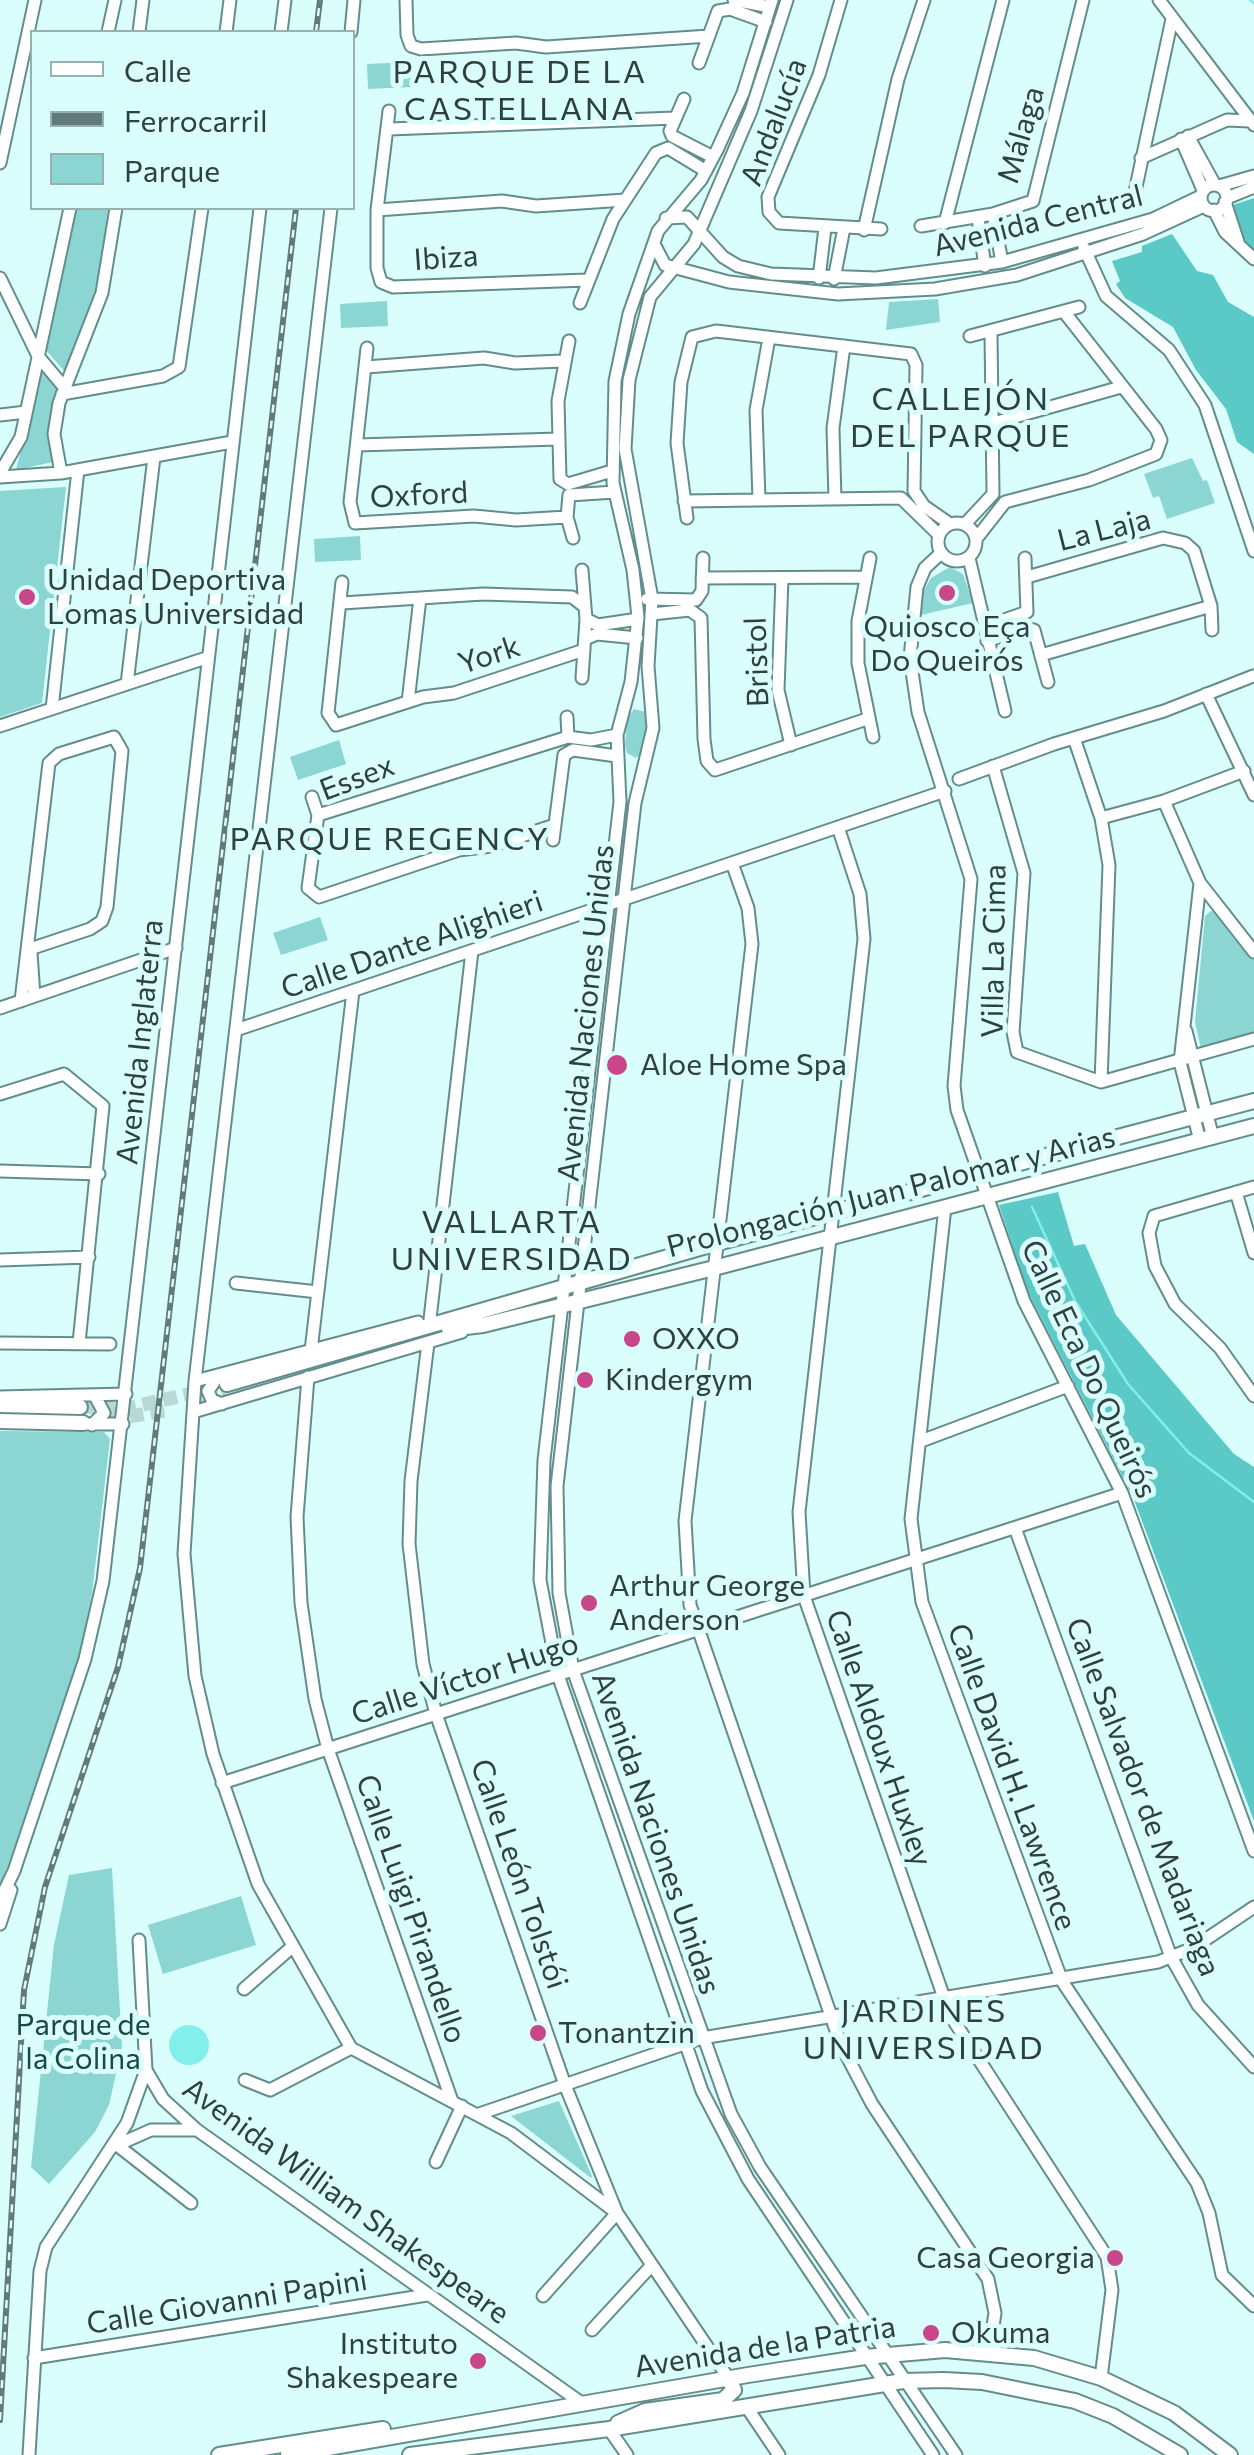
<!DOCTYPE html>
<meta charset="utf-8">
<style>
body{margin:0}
#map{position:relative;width:1254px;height:2455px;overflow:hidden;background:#dafefc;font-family:Commissioner,sans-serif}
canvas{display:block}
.legend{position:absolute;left:30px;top:30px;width:325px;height:180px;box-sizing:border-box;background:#dafefc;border:2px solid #95b2b1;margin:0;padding:12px 18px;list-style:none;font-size:30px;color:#2e4140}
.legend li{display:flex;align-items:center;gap:20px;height:50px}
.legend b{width:50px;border:2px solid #95b2b1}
</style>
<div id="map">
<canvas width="1254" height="2455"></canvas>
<ul class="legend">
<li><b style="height:12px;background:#fff"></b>Calle</li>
<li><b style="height:12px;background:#627a78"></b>Ferrocarril</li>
<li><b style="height:28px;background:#8bd6d2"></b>Parque</li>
</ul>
</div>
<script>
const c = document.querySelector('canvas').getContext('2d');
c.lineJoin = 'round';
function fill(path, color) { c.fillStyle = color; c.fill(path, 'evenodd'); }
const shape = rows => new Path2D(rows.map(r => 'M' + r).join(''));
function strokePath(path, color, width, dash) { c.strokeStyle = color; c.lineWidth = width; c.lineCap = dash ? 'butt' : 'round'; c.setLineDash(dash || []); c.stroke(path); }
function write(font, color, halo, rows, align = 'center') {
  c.font = font + ' Commissioner,sans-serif'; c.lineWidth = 10; c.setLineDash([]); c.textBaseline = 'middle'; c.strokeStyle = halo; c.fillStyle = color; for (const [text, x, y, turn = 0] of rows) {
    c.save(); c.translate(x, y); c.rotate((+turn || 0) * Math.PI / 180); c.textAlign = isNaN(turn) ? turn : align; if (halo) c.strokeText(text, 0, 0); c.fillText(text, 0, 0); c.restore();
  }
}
fill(shape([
 [410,62,412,87,368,89,367,64],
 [75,208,108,208,97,289,65,372,45,349],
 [938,299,940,322,886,330,889,302],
 [387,301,388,326,341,328,340,304],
 [41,368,58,388,50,441,53,462,16,470],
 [1192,458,1203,481,1207,480,1215,503,1167,519,1159,496,1153,498,1144,474],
 [66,487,42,703,0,717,0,491],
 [360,536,361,560,315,562,314,539],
 [950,567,963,574,973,603,921,615,923,592,931,578],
 [634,709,646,712,648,722,641,754,636,758,627,753,625,745,627,719],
 [339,740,346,764,298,780,290,757],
 [1211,911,1219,913,1254,960,1254,1032,1201,1049,1195,1022,1205,916],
 [320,917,328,940,281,955,273,933],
 [0,1431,104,1432,110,1439,92,1594,81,1649,0,1889],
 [112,1868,122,2047,109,2105,95,2132,49,2184,31,2167,54,1945,69,1875],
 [241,1896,256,1945,163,1974,148,1925],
 [559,2101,592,2176,591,2178,511,2116]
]), '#8bd6d2');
fill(shape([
 [1254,198,1254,248,1252,250,1244,240,1233,205],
 [1172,234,1197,271,1213,275,1228,302,1254,317,1254,454,1237,442,1226,409,1196,370,1173,327,1125,298,1116,284,1120,281,1112,261,1142,252,1142,246],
 [1058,1192,1074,1246,1085,1244,1116,1315,1234,1454,1254,1467,1254,1821,1133,1497,1027,1290,999,1205]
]), '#5bc9c5');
fill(shape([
 '169 2045a20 20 0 1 1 40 0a20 20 0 1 1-40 0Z'
]), '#82efea');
strokePath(shape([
 [1250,0,1254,3],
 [1032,1207,1075,1301,1128,1384,1189,1453,1254,1502]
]), '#82efea', 2.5);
strokePath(shape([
 [202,1401,227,1394],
 [80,1407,133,1407,202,1391],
 [109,1420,167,1410]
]), '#b8d8d6', 14, [14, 7]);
const minor = shape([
 [406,0,407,35,411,46,421,49,516,43,546,47,709,36],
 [734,0,770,7],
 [772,0,743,93,717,150,701,180,658,231,629,314,615,381,613,483,633,570,638,617,631,682,617,735,620,802,544,1460,540,1580,558,1675,702,2091,748,2179,933,2455],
 [787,0,751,111,694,244,650,297,629,380,625,449,652,599,648,666,653,728,635,803,557,1486,559,1593,573,1670,731,2114,760,2167,956,2455],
 [841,0,819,75,768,197,769,212,779,223,881,229],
 [1159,0,1254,125],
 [108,32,115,0],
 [139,32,143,0],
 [226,32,230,0],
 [281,32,285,0],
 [351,32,354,0],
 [699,63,718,11,730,9,766,22],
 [684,99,670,131,672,136,713,157],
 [389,111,377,210,377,268,381,282,393,287,587,280],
 [389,129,675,118],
 [1188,136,1215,185],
 [1181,139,1203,190],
 [1141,158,1227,120,1250,121],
 [0,163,35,0],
 '1201 198a13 13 0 1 1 26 0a13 13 0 1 1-26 0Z',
 [1219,186,1254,176],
 [1227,198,1254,187],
 [1133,201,1172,19],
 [1225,202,1238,242],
 [331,208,195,1381,184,1554,195,1676,213,1754,258,1884,351,2048,511,2133,617,2213],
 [377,210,502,201,536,206,625,200],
 [1214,210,1225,232,1254,259],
 [993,214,1002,262],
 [666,218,687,217,723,257,738,266,771,274,876,278,1002,262,1153,219,1201,196],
 [978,218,985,266],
 [945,223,1003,0],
 [921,226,993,214,1033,201,1083,0],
 [864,230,898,79,924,0],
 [654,244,665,265,729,282,838,294,935,289,1017,275,1143,234,1204,206],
 [1084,248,1106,296,1169,350,1205,405,1254,551],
 [0,278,38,356,64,387],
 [819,278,825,228],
 [834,279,844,228],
 [580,303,613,219,656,153,668,148,706,171],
 [970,336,1079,307],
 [569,341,558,401,560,479,568,484,612,471],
 [367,348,350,502,355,523,474,516,516,520,567,517],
 [366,367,484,358,515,363,563,361],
 [62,394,163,376,179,367,202,208],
 [0,415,26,412],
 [990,424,1121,387],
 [357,445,558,439],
 [0,473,21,437,70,208],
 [61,473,54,434,59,403,102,293,116,208],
 [0,477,61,473,232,442],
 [835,499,833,428,844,346],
 [759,500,756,410,769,338],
 [684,501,901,498,939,535],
 [687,518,677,443,681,382,692,337,716,331,911,354,916,365,914,491,924,506,950,524],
 '938 542a19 19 0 1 1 38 0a19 19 0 1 1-38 0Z',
 [965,524,993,494,991,333],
 [573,538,567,517,569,495,615,492],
 [976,539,1005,502,1089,480,1156,454,1161,440,1156,429,1065,313],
 [941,553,925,568,917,587,910,658,918,712,971,879,954,1086,957,1110,1024,1301,1122,1493,1254,1851],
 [870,558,858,621,858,663,873,737],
 [969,558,1005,711],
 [582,570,586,619,582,678],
 [1027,577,1163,538,1185,543,1194,551,1211,606,1212,630],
 [702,578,865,577],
 [782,578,778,690,791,745],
 [342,582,328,713,336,725,423,697,454,693,584,650],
 [647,599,696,600,702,591,703,558],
 [342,603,483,594,572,597,585,607],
 [652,614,690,610,701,618,704,739,707,761,715,770,867,719],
 [586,619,598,625,638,619],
 [984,627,1027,612,1025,558],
 [585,639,597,634,637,638],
 [987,641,1025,628,1034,630,1048,682],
 [1041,655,1211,606],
 [127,684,154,457],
 [1206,694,1254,795],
 [408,702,420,598],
 [52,709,78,470],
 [567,717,568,737],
 [0,726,206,658],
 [1074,738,1101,818,1109,865,1101,1082],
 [993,766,1024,873,1013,1032,1017,1052,1101,1082,1254,1039],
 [959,779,1054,744,1164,711,1253,676],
 [312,797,318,815,308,888,319,897,459,850,491,846,555,825],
 [1164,801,1200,883,1254,952],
 [318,815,568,737,591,740,617,735],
 [1101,818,1164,801,1244,771],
 [838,827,860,894,864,939,799,1512,804,1596,950,2015,1107,2257,1112,2290,1101,2378],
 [553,840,564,755,573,750,617,756],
 [732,863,748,908,752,944,685,1521,690,1605,841,2045,872,2104,988,2279,995,2313,989,2352],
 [31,953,34,996],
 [21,1001,49,763,59,754,114,737,122,751,107,907,102,921,90,929,30,949],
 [0,1008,176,948],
 [236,1030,945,791],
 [1186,1031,1213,1138],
 [0,1094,64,1074,103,1106,79,1343],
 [1200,1141,1180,1062,1200,883],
 [0,1171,99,1174],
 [1254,1187,1154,1216,1149,1233,1155,1266,1175,1304,1220,1348,1254,1396],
 [1236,1192,1254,1253],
 [945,1207,911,1519,922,1602,1062,1981,1197,2183,1209,2213,1222,2275,1254,2306],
 [0,1260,89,1257],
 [236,1283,318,1292],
 [430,1319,472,951],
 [0,1343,110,1344],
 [428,1343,411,1481,409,1544,423,1664,436,1714,565,2085,617,2213,729,2379],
 [311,1351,353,991],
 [219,1375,208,1391,212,1400,222,1404],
 [308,1377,297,1517,301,1603,315,1699,328,1749,452,2101],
 [195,1381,418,1322],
 [0,1397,126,1394],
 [193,1412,462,1332],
 [77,1424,123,1424],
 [92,1425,104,1413,95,1396],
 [921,1441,1068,1386],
 [1015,1528,1171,1957,1198,2005,1254,2067],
 [222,1783,1122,1493],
 [0,1900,14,1871,85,1659,103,1581,260,208],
 [0,1924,11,1890],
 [139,1940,146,2070,163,2099,197,2130,583,2404],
 [244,1989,292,1947],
 [245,2080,270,2090,351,2048],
 [479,2114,702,2038,1158,1962,1193,1948,1254,1907],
 [117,2145,191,2203],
 [115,2146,151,2130,197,2130],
 [436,2162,462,2106],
 [543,2296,617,2213],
 [592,2330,652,2265],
 [34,2358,427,2295],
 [746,2406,779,2455],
 [609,2429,627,2455],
 [29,2455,40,2271,46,2247,127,2123,146,2070]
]);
const major = shape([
 [449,1329,483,1325,714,1268,1254,1126],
 [227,1384,717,1243,1254,1101],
 [0,1405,80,1407],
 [0,1421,83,1423],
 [618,2423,645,2411,723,2400,734,2390,729,2379],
 [219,2455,383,2429],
 [288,2455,748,2375,865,2357,945,2350,1034,2358,1101,2378,1174,2413,1230,2455],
 [410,2455,609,2429,903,2381,944,2380,982,2382,1075,2401,1113,2416,1180,2455]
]);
strokePath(minor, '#638d8b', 15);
strokePath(major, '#638d8b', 18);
strokePath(minor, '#fff', 11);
strokePath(major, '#fff', 14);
const rail = shape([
 [316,32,320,0],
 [0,2420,24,1990,45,1887,118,1667,140,1568,296,208]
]);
strokePath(rail, '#627a78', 6);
strokePath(rail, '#dafefc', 2.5, [8]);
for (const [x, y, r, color] of [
 [947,593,10,"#ca468b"],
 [27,597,10,"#ca468b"],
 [617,1065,12,"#ca468b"],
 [632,1339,10,"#ca468b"],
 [585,1380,10,"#ca468b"],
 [589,1603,10,"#ca468b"],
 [538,2033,10,"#ca468b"],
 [1115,2258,10,"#ca468b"],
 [931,2333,10,"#ca468b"],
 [478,2361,10,"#ca468b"]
]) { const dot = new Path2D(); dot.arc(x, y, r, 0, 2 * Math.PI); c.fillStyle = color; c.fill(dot); strokePath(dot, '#dafefc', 4); }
write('30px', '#2e4140', '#dafefc', [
 ["Andalucía",774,122,-69],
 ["Málaga",1021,135,-74],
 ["Avenida Central",1038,221,-14],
 ["Ibiza",446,258,-4],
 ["Oxford",419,495,-3],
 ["La Laja",1104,530,-14],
 ["York",489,655,-18],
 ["Bristol",757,662,-92],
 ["Essex",357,778,-21],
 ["Calle Dante Alighieri",412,945,-19],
 ["Villa La Cima",994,951,-89],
 ["Avenida Naciones Unidas",586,1013,-84],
 ["Avenida Inglaterra",140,1042,-84],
 ["Prolongación Juan Palomar y Arias",891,1192,-14],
 ["Calle Eca Do Queirós",1089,1369,65],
 ["Calle Víctor Hugo",465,1679,-18],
 ["Calle Aldoux Huxley",879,1738,71],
 ["Calle David H. Lawrence",1012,1777,70],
 ["Calle Salvador de Madariaga",1143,1797,69],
 ["Avenida Naciones Unidas",656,1833,71],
 ["Calle León Tolstói",519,1874,71],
 ["Calle Luigi Pirandello",411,1909,71],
 ["Avenida William Shakespeare",346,2201,36],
 ["Calle Giovanni Papini",227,2302,-9],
 ["Avenida de la Patria",765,2347,-9]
]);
write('30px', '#2e4140', '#dafefc', [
 ["Unidad Deportiva",47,580],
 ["Lomas Universidad",47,614],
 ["Quiosco Eça",947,627,"center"],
 ["Do Queirós",947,661,"center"],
 ["Aloe Home Spa",640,1065],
 ["OXXO",652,1339],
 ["Kindergym",605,1380],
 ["Arthur George",609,1586],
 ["Anderson",609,1620],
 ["Tonantzin",558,2033],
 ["Casa Georgia",1095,2258,"right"],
 ["Okuma",951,2333],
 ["Instituto",458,2344,"right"],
 ["Shakespeare",458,2378,"right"]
], 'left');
write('30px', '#184947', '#dafefc', [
 ["Parque de",83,2025],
 ["la Colina",83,2059]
]);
c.letterSpacing = '2.5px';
write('32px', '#2e4140', '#dafefc', [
 ["PARQUE DE LA",520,72],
 ["CASTELLANA",520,109],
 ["CALLEJÓN",961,399],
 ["DEL PARQUE",961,436],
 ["PARQUE REGENCY",390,839],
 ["VALLARTA",512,1222],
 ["UNIVERSIDAD",512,1259],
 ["JARDINES",924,2011],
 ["UNIVERSIDAD",924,2048]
]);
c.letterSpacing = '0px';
</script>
